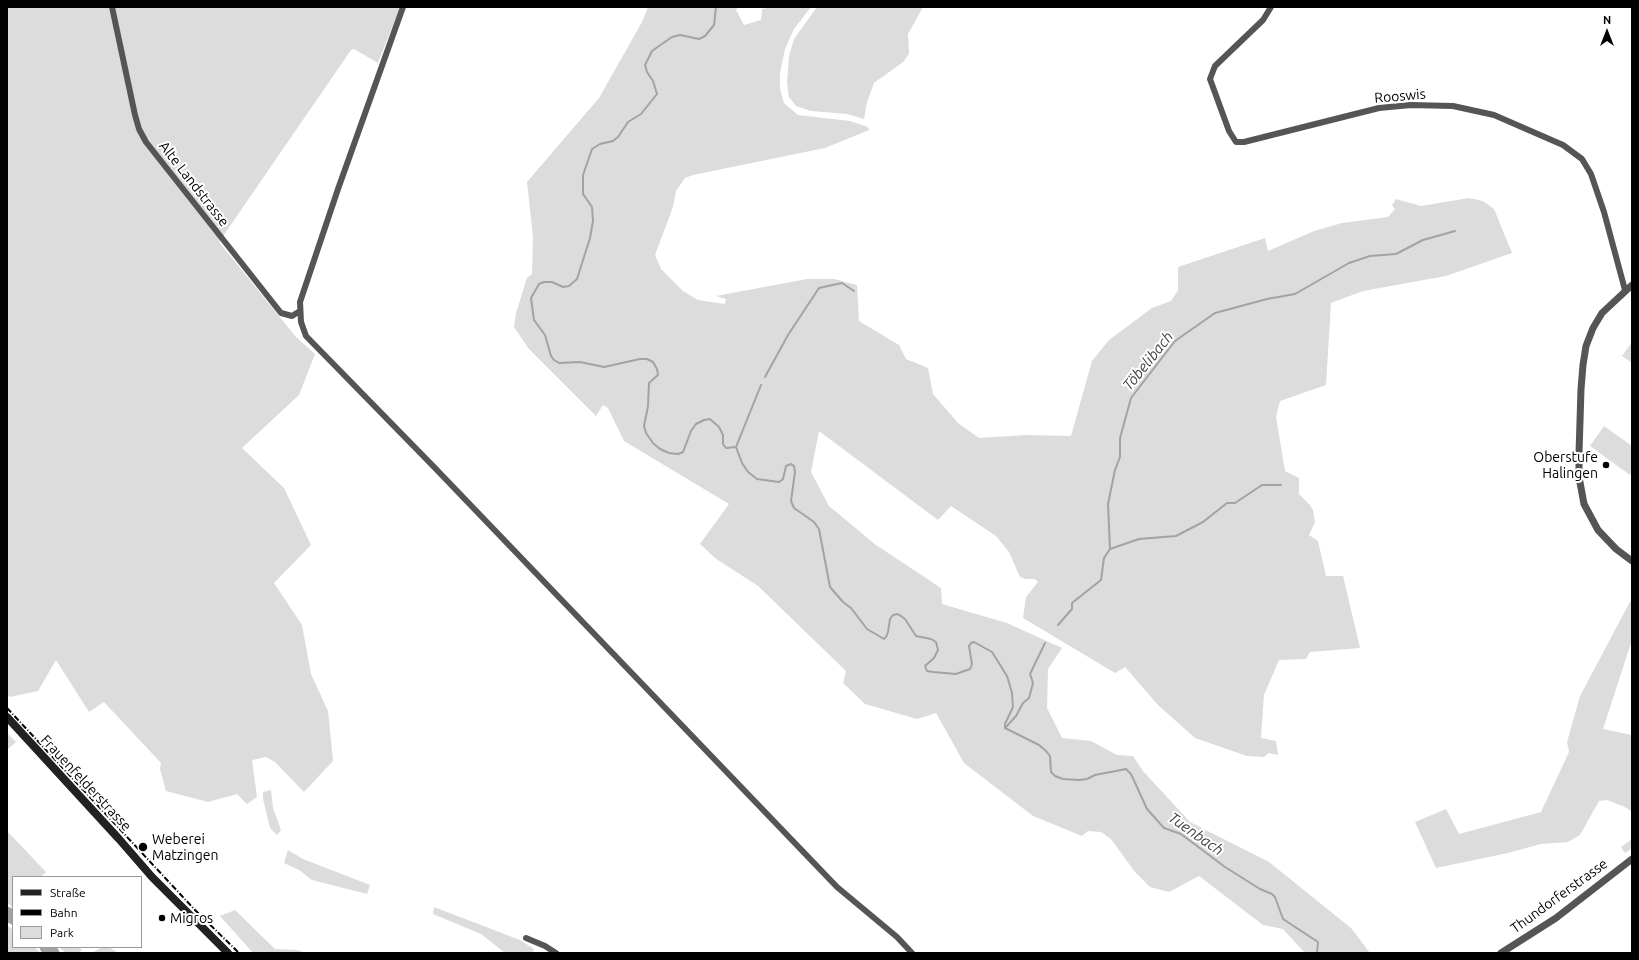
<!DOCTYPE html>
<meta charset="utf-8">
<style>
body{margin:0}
#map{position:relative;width:1639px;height:960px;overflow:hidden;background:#fff;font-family:Ubuntu,sans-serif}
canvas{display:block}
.frame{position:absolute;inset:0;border:8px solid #000;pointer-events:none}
.legend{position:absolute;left:12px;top:876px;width:130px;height:72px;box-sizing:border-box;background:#fff;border:1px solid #999;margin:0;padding:5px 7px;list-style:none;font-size:12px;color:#000}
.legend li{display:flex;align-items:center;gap:8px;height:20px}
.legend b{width:20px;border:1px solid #999}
.north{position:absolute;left:1587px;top:12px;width:40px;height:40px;-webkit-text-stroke:3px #fff;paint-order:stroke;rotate:0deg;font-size:11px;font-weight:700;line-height:16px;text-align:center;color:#000}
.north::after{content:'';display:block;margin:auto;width:14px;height:18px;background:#000;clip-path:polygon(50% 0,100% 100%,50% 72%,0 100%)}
</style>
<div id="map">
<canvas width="1639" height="960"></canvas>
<div class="frame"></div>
<ul class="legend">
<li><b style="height:5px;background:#222"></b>Straße</li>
<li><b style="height:5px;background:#000"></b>Bahn</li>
<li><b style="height:11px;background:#dcdcdc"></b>Park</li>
</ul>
<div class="north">N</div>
</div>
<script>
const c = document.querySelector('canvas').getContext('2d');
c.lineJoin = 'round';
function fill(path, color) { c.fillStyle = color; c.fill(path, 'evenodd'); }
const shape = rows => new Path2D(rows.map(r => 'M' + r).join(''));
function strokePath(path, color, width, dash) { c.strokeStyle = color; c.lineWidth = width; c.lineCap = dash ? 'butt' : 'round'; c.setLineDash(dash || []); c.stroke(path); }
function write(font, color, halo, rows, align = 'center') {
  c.font = font + ' Ubuntu,sans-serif'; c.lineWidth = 4; c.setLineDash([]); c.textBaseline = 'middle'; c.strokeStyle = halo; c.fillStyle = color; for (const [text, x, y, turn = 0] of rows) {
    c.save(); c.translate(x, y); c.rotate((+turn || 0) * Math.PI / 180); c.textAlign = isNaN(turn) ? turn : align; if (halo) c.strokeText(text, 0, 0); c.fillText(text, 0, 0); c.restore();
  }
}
fill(shape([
 [7,7,400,7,378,63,354,49,351,50,219,242,296,337,315,354,299,395,242,448,284,488,311,545,274,583,302,625,311,674,328,711,333,761,304,792,275,762,266,757,252,760,257,797,247,804,237,794,208,802,166,791,160,769,161,763,104,702,89,712,56,660,38,691,10,697,7,695],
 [648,7,738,7,736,10,744,25,761,20,762,9,774,7,811,7,794,29,785,49,780,73,780,89,784,103,798,115,850,121,868,127,869,130,825,148,693,175,685,178,676,191,673,207,655,255,661,269,683,291,698,300,725,304,726,299,716,296,807,279,834,279,857,285,859,321,899,345,906,359,928,368,933,394,958,423,979,438,1026,435,1071,436,1092,361,1109,340,1152,308,1171,301,1178,290,1178,267,1265,238,1268,251,1314,231,1342,223,1388,217,1395,209,1392,205,1396,199,1421,206,1469,198,1483,201,1494,209,1512,253,1446,276,1363,291,1331,303,1326,385,1280,401,1276,417,1285,471,1299,478,1299,494,1310,505,1313,510,1315,522,1309,535,1318,541,1326,576,1343,576,1360,648,1310,652,1306,659,1279,660,1264,695,1261,738,1276,741,1278,755,1269,753,1264,757,1247,756,1195,738,1158,705,1125,667,1115,673,1023,618,1026,597,1038,582,1035,579,1026,579,1020,577,1009,552,996,536,951,506,938,520,819,431,811,472,829,506,876,545,941,588,942,604,1007,623,1062,648,1048,669,1047,708,1062,738,1091,741,1117,755,1133,756,1143,771,1190,822,1269,862,1351,928,1370,953,1305,953,1283,929,1263,925,1199,876,1169,892,1150,887,1135,872,1111,839,1101,832,1088,831,1082,836,1033,816,964,763,936,713,917,719,865,704,843,683,846,671,758,586,715,558,700,544,729,504,624,441,608,408,603,405,596,416,529,349,514,327,516,313,527,278,532,274,533,237,527,182,599,98,642,22],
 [817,7,923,7,908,34,909,54,903,62,874,83,867,102,864,119,847,114,811,111,796,106,789,97,787,83,789,56,794,39],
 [1632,342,1632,363,1622,356],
 [1604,426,1632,446,1632,472,1630,475,1590,446],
 [1632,598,1632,640,1603,729,1632,735,1632,812,1625,807,1607,800,1599,801,1580,835,1568,842,1541,844,1508,853,1436,868,1415,822,1446,809,1459,834,1541,812,1569,752,1567,742,1580,696],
 [7,733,16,742,7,750],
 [271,790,273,808,281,830,277,835,270,828,263,799,263,792],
 [7,831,46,872,41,877,13,877,13,908,7,903],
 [1632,839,1632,848,1625,853,1621,847],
 [288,850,303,859,370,885,367,894,312,880,299,870,284,863],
 [434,907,520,940,534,949,533,953,504,952,481,934,433,914],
 [235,910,275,949,298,950,306,953,253,953,220,916],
 [7,925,13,930,13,947,34,947,41,953,7,953],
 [59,947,79,947,82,950,77,953,66,953],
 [103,947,109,947,118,953,91,953]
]), '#dcdcdc');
strokePath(shape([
 [716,7,714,25,705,36,699,39,680,35,672,37,652,51,645,65,647,72,653,81,657,94,641,114,628,122,618,137,613,141,600,144,592,149,583,175,583,194,592,207,593,221,590,238,577,279,569,286,563,287,552,282,544,282,539,284,531,298,534,320,545,335,551,356,554,360,559,363,580,362,604,367,640,359,647,359,653,362,657,369,658,375,649,383,648,406,644,426,646,433,653,443,660,449,669,453,678,454,683,452,691,431,696,424,704,420,710,419,719,427,723,435,723,444,726,448,736,447,742,463,748,472,757,479,779,482,783,479,786,466,791,464,794,466,795,472,791,501,794,508,814,522,819,529,830,587,843,602,851,608,867,629,884,639,886,637,888,632,890,619,893,615,898,614,905,619,916,636,931,639,936,642,938,650,934,658,925,666,927,671,933,672,956,674,970,669,972,664,969,646,971,643,974,642,992,652,1007,676,1012,693,1013,707,1005,724,1005,728,1039,745,1046,751,1050,756,1051,772,1055,776,1063,779,1079,780,1087,779,1095,775,1126,769,1131,774,1147,809,1164,828,1181,834,1225,867,1260,889,1272,894,1275,897,1283,919,1318,942,1317,953],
 [765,377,788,335,819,288,842,283,854,291],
 [736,447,761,385],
 [1110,549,1139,539,1176,536,1203,522,1227,503,1235,503,1262,485,1281,485],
 [1058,625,1072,609,1072,603,1101,580,1104,558,1110,549,1108,504,1115,470,1120,457,1120,438,1131,398,1175,341,1215,313,1267,299,1295,294,1349,263,1370,256,1396,254,1423,240,1455,231],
 [1006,727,1016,716,1023,703,1029,698,1033,683,1030,674,1045,643]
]), '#a3a3a3', 2);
strokePath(shape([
 [7,913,13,918],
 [46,947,53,953]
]), '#a3a3a3', 13);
strokePath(shape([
 [112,7,135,115,139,129,146,142,281,313,292,316,300,311],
 [403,7,338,189,300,302,301,322,306,336,435,468,837,887,897,937,912,953],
 [1271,7,1263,20,1215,66,1210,79,1229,131,1236,142,1244,142,1379,108,1411,105,1453,106,1494,115,1563,145,1582,159,1591,174,1604,212,1625,290],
 [526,938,545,946,556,953]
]), '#555', 6);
strokePath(shape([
 [1632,285,1602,313,1593,328,1586,346,1583,365,1581,389,1579,453,1579,477,1584,504,1598,530,1616,549,1632,561],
 [1501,953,1556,918,1632,859]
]), '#555', 7);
strokePath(shape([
 [7,717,119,839,152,877,228,953]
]), '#222', 8);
strokePath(shape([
 [7,708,195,910,239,953]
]), '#000', 2, [6, 2, 1, 2]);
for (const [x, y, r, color] of [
 [1606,465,4,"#000"],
 [143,847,5,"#000"],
 [162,918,4,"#000"]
]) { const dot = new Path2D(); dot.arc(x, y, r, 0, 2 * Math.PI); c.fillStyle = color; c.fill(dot); strokePath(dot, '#fff', 1.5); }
write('14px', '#000', '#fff', [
 ["Rooswis",1400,96,-5],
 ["Alte Landstrasse",194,184,52],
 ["Frauenfelderstrasse",86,783,47],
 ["Thundorferstrasse",1559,896,-36]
]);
write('14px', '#000', '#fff', [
 ["Oberstufe",1598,457,"right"],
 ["Halingen",1598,473,"right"],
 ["Weberei",152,839],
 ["Matzingen",152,855],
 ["Migros",170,918]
], 'left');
write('italic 15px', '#444', '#fff', [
 ["Töbelibach",1148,361,-51],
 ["Tuenbach",1196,834,35]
]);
</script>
